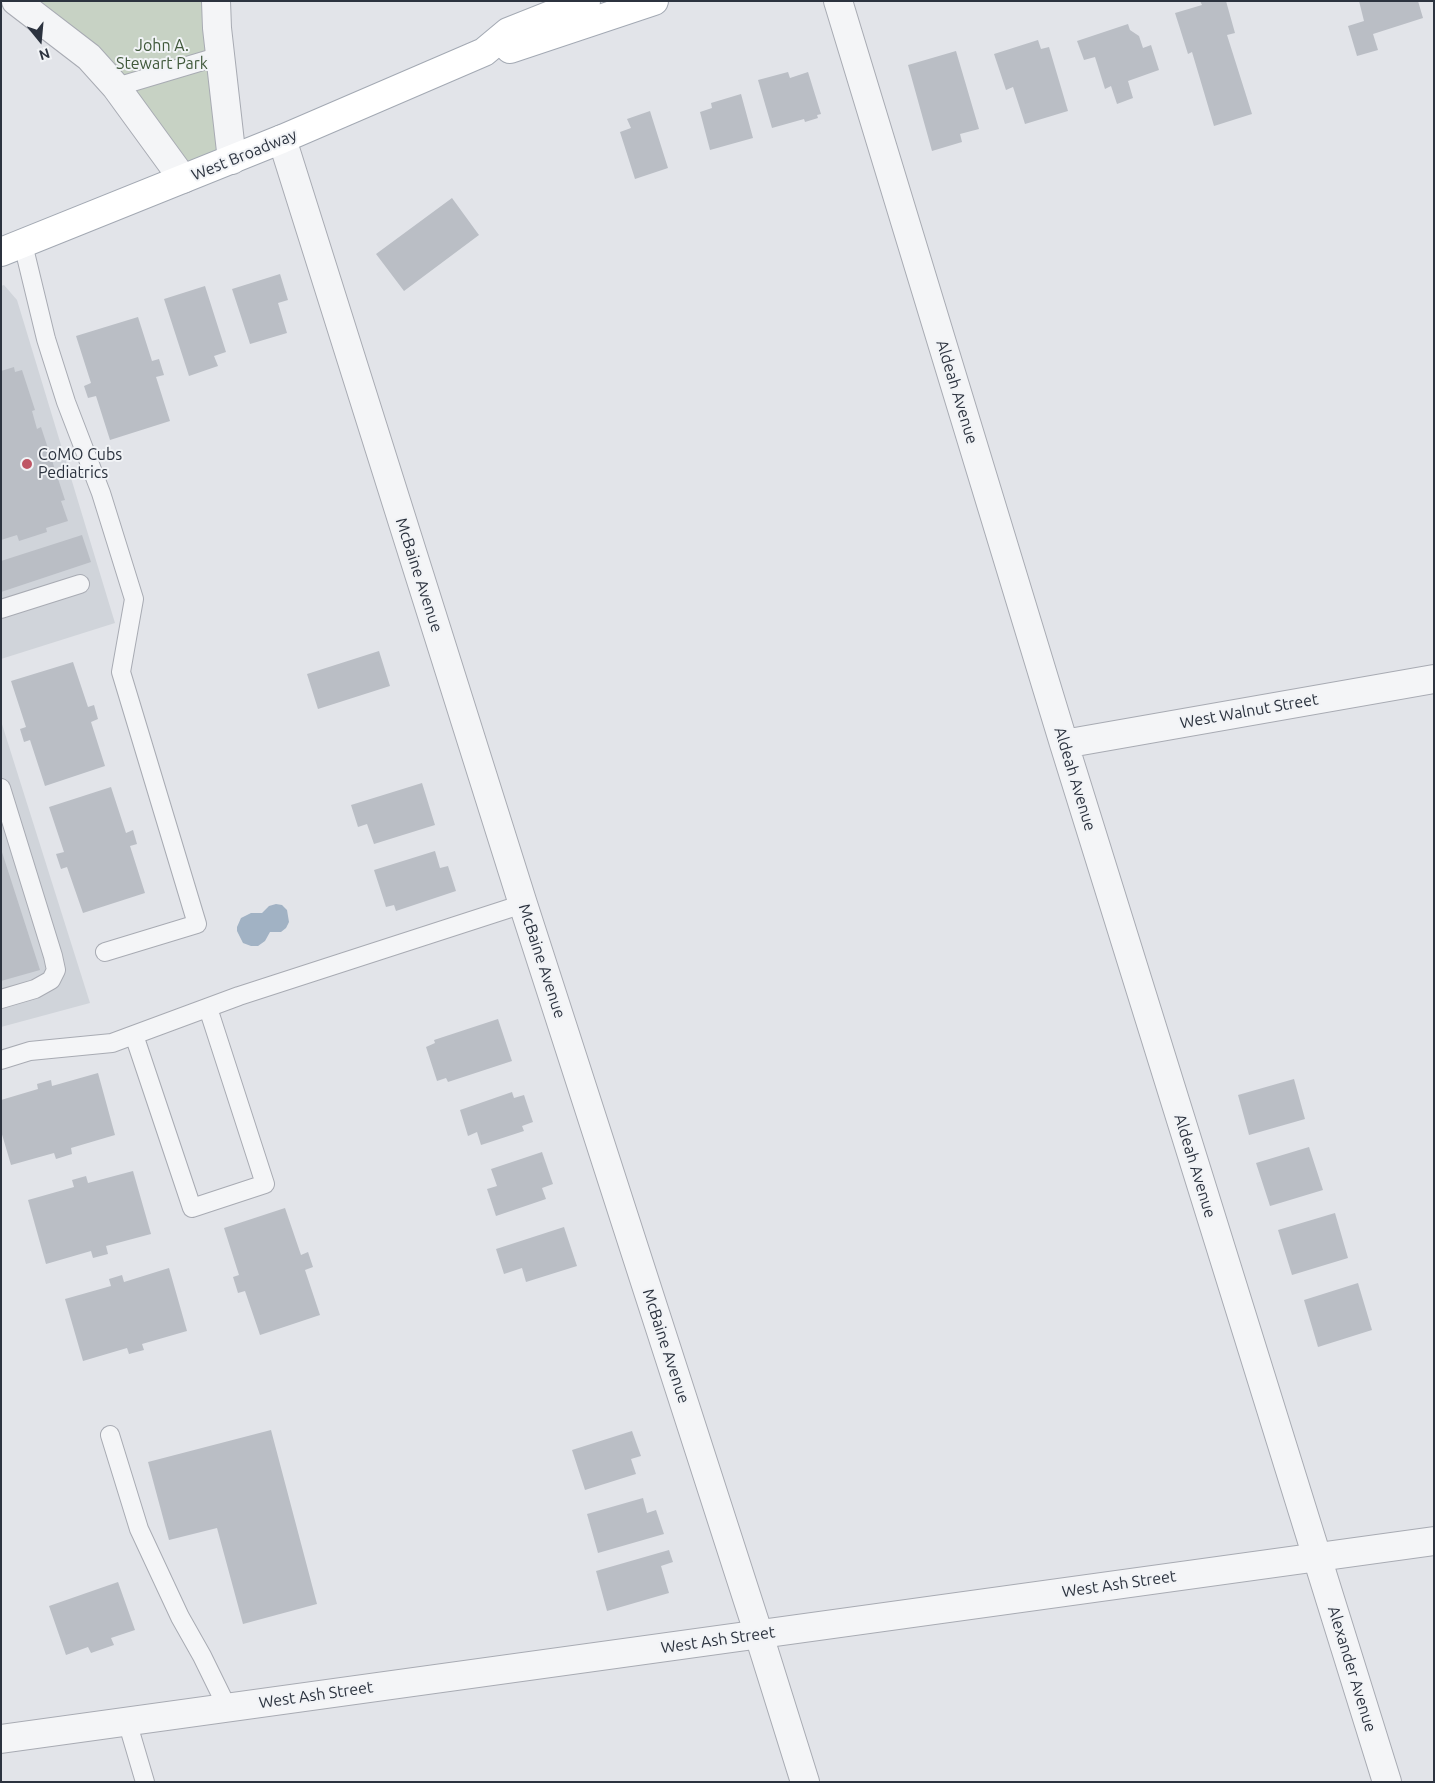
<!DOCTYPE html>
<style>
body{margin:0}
#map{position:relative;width:1435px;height:1783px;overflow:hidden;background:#e2e4e9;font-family:Ubuntu,sans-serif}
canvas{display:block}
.frame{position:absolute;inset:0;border:2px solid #2c333f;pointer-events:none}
.north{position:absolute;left:15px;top:15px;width:50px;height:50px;-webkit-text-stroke:4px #f1f3f6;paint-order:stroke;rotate:163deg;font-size:14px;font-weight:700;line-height:20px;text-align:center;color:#2c333f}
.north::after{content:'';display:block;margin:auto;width:18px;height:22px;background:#2c333f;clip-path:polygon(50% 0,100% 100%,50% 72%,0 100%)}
</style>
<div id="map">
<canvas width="1435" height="1783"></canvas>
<div class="frame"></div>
<div class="north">N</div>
</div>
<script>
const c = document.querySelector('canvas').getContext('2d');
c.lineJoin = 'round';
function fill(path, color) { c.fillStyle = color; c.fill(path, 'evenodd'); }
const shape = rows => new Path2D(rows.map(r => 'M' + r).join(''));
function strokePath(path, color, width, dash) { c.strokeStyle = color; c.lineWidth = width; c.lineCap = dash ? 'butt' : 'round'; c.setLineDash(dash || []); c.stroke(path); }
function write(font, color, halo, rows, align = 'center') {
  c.font = font + ' Ubuntu,sans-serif'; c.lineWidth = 4; c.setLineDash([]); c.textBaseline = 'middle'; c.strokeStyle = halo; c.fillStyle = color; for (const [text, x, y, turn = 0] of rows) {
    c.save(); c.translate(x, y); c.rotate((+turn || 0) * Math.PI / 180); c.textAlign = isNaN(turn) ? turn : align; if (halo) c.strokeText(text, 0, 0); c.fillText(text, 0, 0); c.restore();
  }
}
fill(shape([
 [4,285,17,300,115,623,1,659,1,286],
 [1,721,90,1003,1,1027]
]), '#d0d4da');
fill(shape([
 [19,1,213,1,229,159,184,177]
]), '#c7d2c4');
fill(shape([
 [276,904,282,905,287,910,289,922,286,928,281,932,270,932,265,941,258,946,251,946,243,943,237,931,237,927,241,918,251,913,262,913,269,906]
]), '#a1b2c4');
fill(shape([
 [1200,1,1226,1,1235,33,1227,35,1252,114,1214,126,1192,52,1188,54,1175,13,1202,5],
 [1359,1,1418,1,1423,18,1373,34,1378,50,1357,56,1348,26,1364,21],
 [1128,24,1130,30,1139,36,1143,48,1151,45,1159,70,1128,81,1133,98,1117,104,1111,86,1105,89,1095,57,1084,60,1077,41],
 [1038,40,1041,49,1049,47,1068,111,1025,124,1013,87,1006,90,994,54],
 [956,51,979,129,960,134,962,142,932,151,908,65],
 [788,72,790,78,808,72,821,114,817,115,818,118,805,122,804,119,772,128,758,80],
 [741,94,753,138,710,150,700,112,712,108,711,103],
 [650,111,668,168,635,179,620,132,631,128,627,119],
 [452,198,479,235,404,291,376,254],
 [280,274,288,300,278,303,287,333,250,344,232,289],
 [205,286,226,352,214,356,218,366,189,376,164,299],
 [138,317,152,361,159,359,164,375,156,377,170,421,110,440,96,396,88,398,84,386,91,383,76,336],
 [14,367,15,372,22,370,35,410,32,411,37,429,41,427,65,500,61,501,68,521,46,528,47,532,19,541,17,535,1,540,1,371],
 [82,535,91,562,1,592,1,561],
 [379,651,390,686,318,709,307,674],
 [73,662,88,707,94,705,98,719,91,722,105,766,45,786,30,740,24,742,20,729,26,727,11,681],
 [422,783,435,825,374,844,367,824,358,827,351,805],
 [111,787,126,833,133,830,137,844,130,846,145,893,83,913,67,867,61,869,56,854,64,852,49,807],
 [1,849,40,970,1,981],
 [435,851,440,868,448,866,456,891,396,911,394,905,386,907,374,870],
 [498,1019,512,1061,448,1082,446,1078,437,1081,426,1047,435,1043,434,1040],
 [98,1073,115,1135,71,1148,72,1154,56,1159,54,1153,11,1165,1,1131,1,1100,38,1089,37,1084,51,1080,52,1086],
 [1294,1079,1305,1119,1249,1135,1238,1095],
 [512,1092,514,1098,524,1095,533,1122,522,1126,524,1131,481,1145,477,1132,468,1136,460,1110],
 [1309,1147,1323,1190,1270,1206,1256,1163],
 [542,1152,553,1184,542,1188,546,1199,496,1216,487,1189,497,1186,491,1169],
 [133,1171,151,1234,106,1246,108,1254,93,1258,91,1251,46,1264,28,1200,74,1187,72,1180,86,1176,88,1183],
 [285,1208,301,1255,308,1252,313,1267,305,1270,320,1315,260,1335,245,1291,238,1293,233,1277,239,1275,224,1228],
 [1335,1213,1348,1258,1292,1275,1278,1230],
 [564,1227,577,1266,526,1282,522,1268,504,1274,496,1249],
 [169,1268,187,1331,142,1344,144,1350,129,1354,127,1348,83,1361,65,1299,111,1286,109,1279,122,1275,124,1282],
 [1358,1283,1372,1330,1318,1347,1304,1300],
 [271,1430,317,1604,243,1624,217,1528,169,1540,148,1462],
 [632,1431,641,1456,631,1459,636,1474,585,1490,572,1450],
 [643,1498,647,1513,656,1510,664,1534,598,1553,587,1514],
 [669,1550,673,1562,661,1566,669,1593,607,1611,596,1571],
 [118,1582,135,1630,111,1638,114,1645,91,1653,88,1647,66,1655,49,1606]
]), '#babec5');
const service = shape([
 [116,87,220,56],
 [23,244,46,339,66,402,101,493,134,599,121,672,197,924,105,952],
 [1,609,80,584],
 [1,788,53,956,56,970,51,980,35,989,1,999],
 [134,1035,192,1208,265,1184,208,1008],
 [1,1060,30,1051,112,1043,239,996,523,904],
 [110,1435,139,1529,180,1617,202,1656,227,1707],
 [127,1721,145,1782]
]);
const minor = shape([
 [16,1,89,57,116,87,183,179],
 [216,1,217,28,232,160],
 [838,1,1064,744,1387,1782],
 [282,139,523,904,759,1635,805,1782],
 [1064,744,1434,679]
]);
const tertiary = shape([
 [1,1739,1434,1541]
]);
const primary = shape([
 [510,49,654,1],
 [1,252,282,139,484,52,508,32,586,1]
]);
strokePath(service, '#a8abb3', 20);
strokePath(minor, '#a8abb3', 30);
strokePath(tertiary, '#a8abb3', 30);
strokePath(primary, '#a3a9b3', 30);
strokePath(service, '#f4f5f7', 18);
strokePath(minor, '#f4f5f7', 28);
strokePath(tertiary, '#f4f5f7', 28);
strokePath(primary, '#fff', 28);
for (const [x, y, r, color] of [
 [27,464,6,"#bf5665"]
]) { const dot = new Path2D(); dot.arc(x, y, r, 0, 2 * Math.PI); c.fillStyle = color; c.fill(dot); strokePath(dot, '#f1f3f6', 2); }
write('16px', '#40593b', '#f1f3f6', [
 ["John A.",162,46],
 ["Stewart Park",162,64]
]);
write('16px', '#2c333f', '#f1f3f6', [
 ["West Broadway",244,155,-22],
 ["Aldeah Avenue",957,392,73],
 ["McBaine Avenue",419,575,72],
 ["West Walnut Street",1249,711,-10],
 ["Aldeah Avenue",1075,779,73],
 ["McBaine Avenue",542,961,72],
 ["Aldeah Avenue",1195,1166,73],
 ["McBaine Avenue",666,1346,72],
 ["West Ash Street",1119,1584,-8],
 ["West Ash Street",718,1640,-8],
 ["Alexander Avenue",1352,1669,73],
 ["West Ash Street",316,1695,-8]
]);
write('16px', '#2c333f', '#f1f3f6', [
 ["CoMO Cubs",38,455],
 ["Pediatrics",38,473]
], 'left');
</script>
